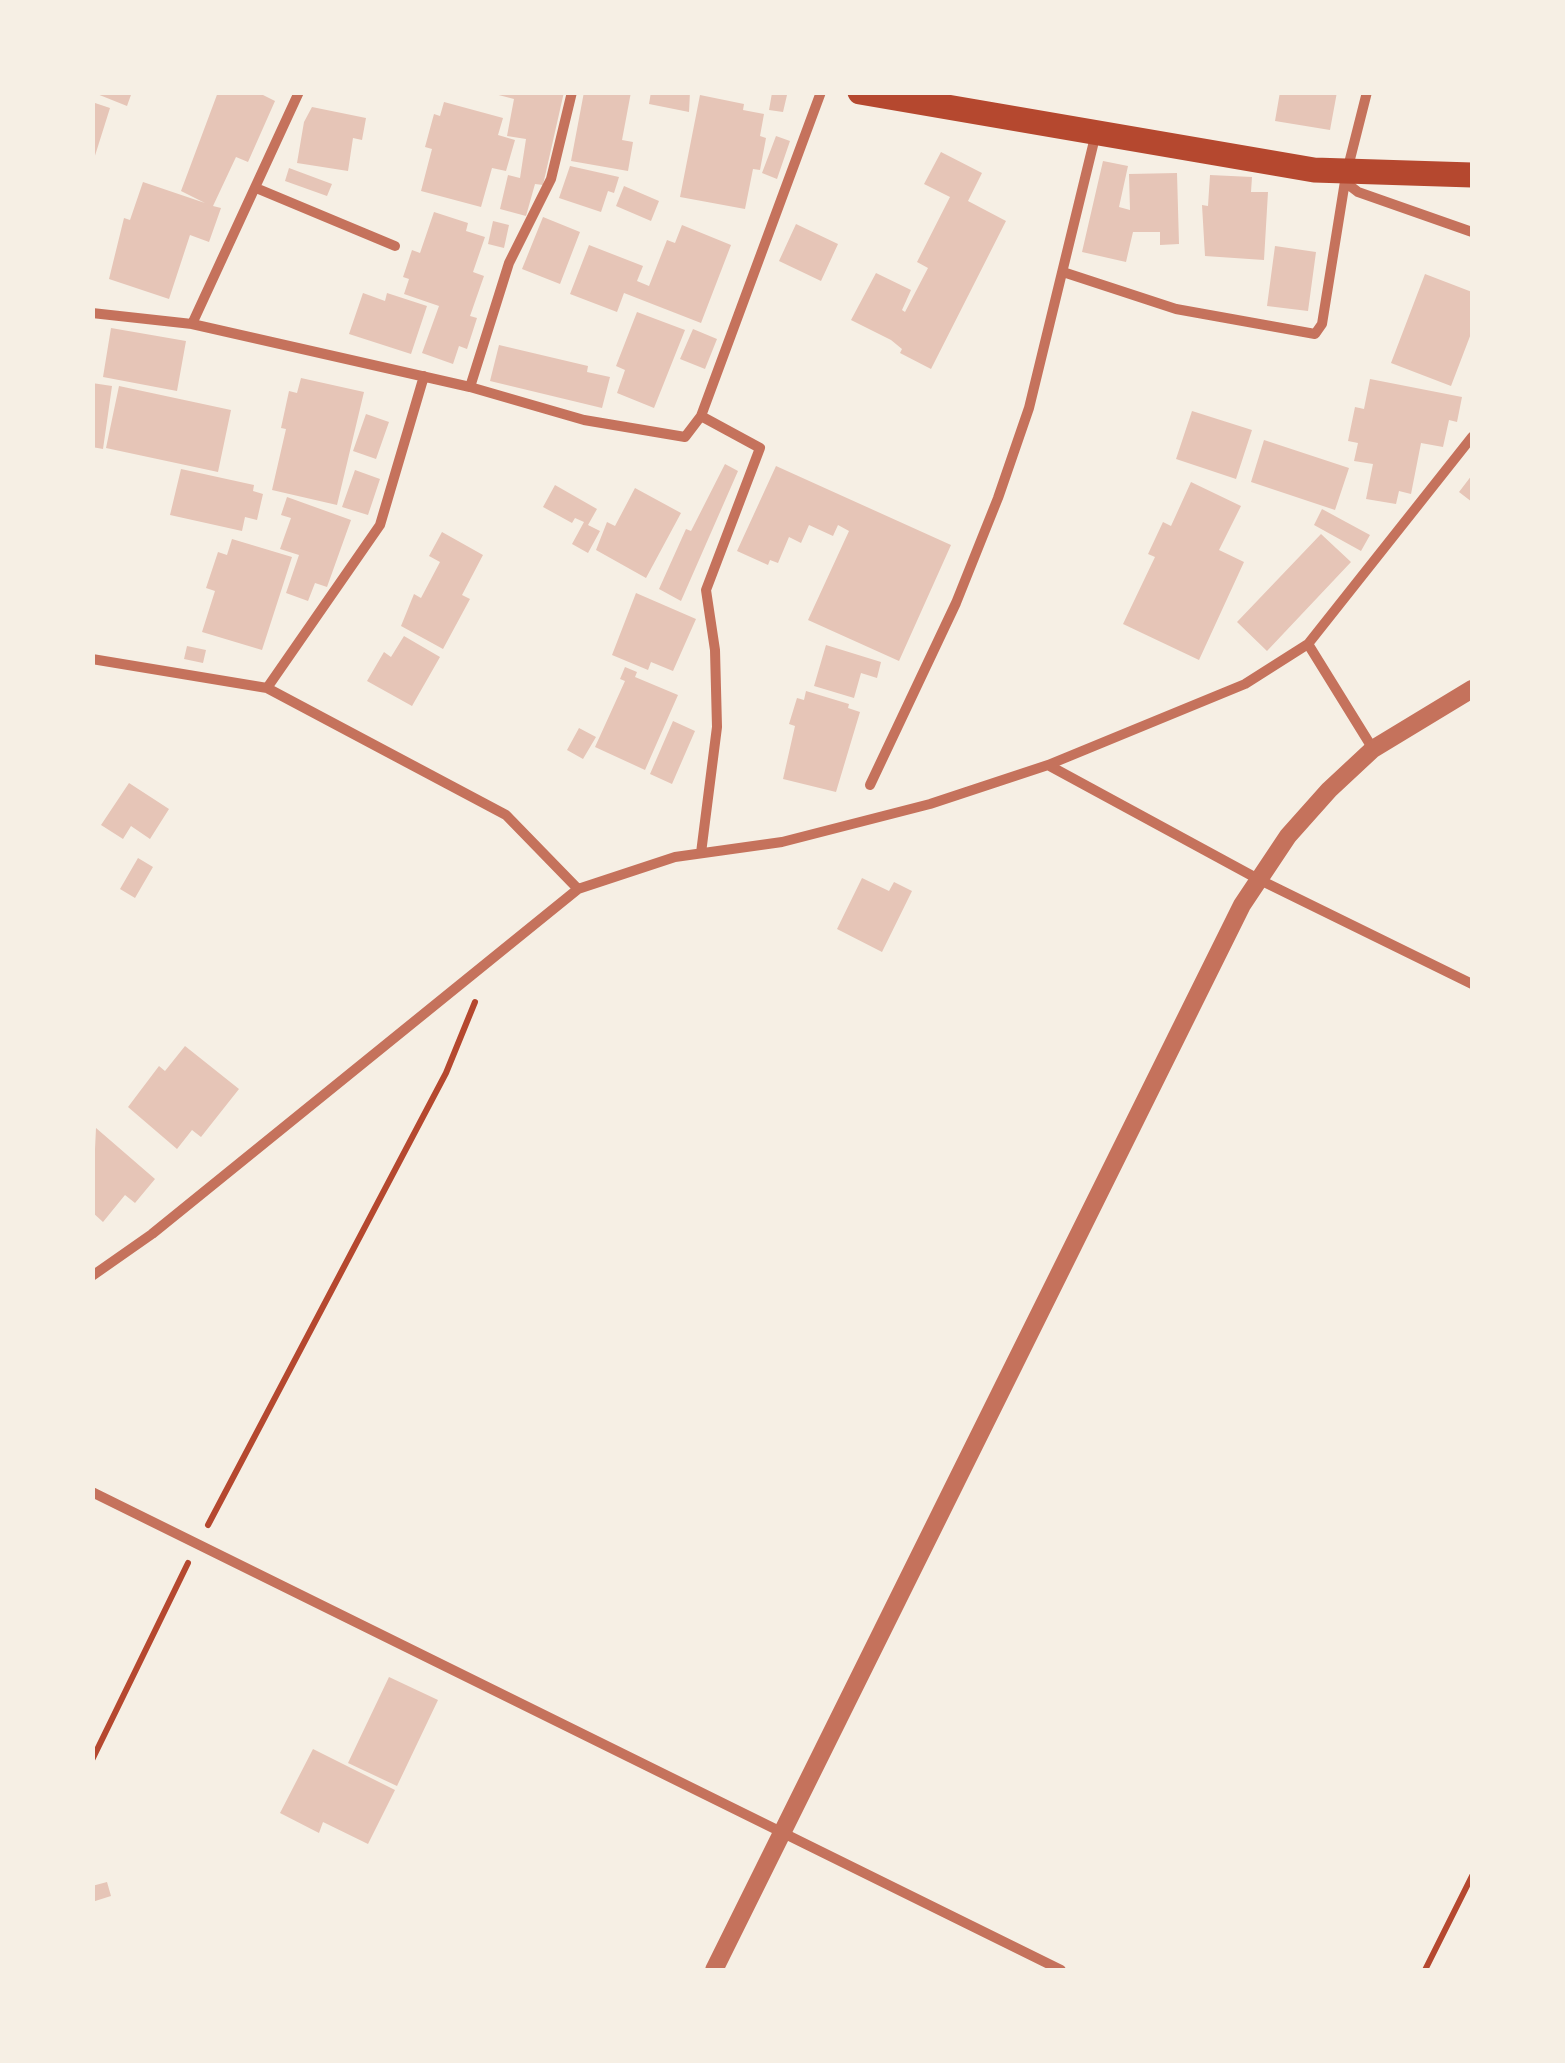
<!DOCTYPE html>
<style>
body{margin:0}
#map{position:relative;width:1565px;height:2063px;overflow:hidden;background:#f6efe4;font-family:"Golos Text",sans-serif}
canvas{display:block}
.frame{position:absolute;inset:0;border:95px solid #f6efe4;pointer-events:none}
</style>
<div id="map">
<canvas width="1565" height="2063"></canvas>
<div class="frame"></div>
</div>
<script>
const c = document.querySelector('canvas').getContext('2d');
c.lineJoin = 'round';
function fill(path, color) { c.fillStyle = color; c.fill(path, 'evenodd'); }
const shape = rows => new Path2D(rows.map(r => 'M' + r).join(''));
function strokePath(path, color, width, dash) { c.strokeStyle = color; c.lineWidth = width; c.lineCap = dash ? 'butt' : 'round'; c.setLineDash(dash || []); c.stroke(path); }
fill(shape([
 [92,92,132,92,127,106],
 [218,92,257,92,275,101,248,162,236,157,213,206,221,208,209,242,190,235,169,299,109,279,124,218,130,220,143,182,205,203,181,191],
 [487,92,564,92,543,185,535,184,526,216,500,209,508,175,520,178,526,139,507,136,514,99],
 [584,92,631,92,622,140,633,142,628,171,571,161],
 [651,92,690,92,689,112,649,104],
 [1280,92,1337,92,1330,130,1275,121],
 [772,93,787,95,783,112,769,110],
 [700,95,744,104,743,110,764,114,760,136,766,138,760,170,753,169,745,209,680,197],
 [92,102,110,108,93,162,92,162],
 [444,102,503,118,498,135,515,140,506,171,492,168,481,207,421,191,432,149,425,147,434,114,440,116],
 [312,107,366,118,362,140,353,138,348,171,297,163,304,122],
 [776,136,790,141,777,179,762,173],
 [941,152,982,173,968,201,1006,221,931,369,900,353,902,349,891,340,851,320,876,273,911,290,902,310,905,312,928,268,917,262,950,197,924,184],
 [1103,161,1128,166,1119,207,1130,210,1129,174,1177,173,1179,244,1160,245,1160,232,1133,232,1126,262,1082,252],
 [570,166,619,177,614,193,608,191,601,212,559,198],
 [289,168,332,184,327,196,285,181],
 [1210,175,1252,177,1251,192,1268,192,1264,260,1205,256,1202,205,1208,206],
 [624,186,659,201,651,221,616,206],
 [434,212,468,223,466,231,485,237,473,272,484,276,470,316,477,318,467,349,459,346,453,364,422,353,439,306,404,294,409,279,403,277,412,250,420,253],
 [543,217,580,232,560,284,522,269],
 [493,221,509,225,504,248,488,244],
 [796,224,838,244,821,281,779,261],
 [682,225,731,245,701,323,624,293,617,312,570,294,589,245,643,266,637,281,649,286,667,240,675,243],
 [1275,246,1316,252,1308,311,1267,306],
 [1425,274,1472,292,1472,331,1451,386,1391,363],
 [363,293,385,301,387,293,427,306,411,354,349,334],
 [637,312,685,330,654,408,617,393,625,370,616,366],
 [111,328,186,341,177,391,103,377],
 [693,329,717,339,705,369,680,359],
 [499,345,588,366,587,372,610,377,602,408,490,381],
 [301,378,364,392,337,505,272,490,286,429,281,428,289,391,297,393],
 [1370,379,1462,397,1457,422,1449,420,1443,447,1421,443,1411,494,1399,491,1396,504,1366,499,1373,464,1354,461,1358,443,1348,441,1355,407,1364,409],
 [92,383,112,386,103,449,92,447],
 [119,386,231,410,218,472,106,448],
 [1192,411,1252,430,1236,479,1176,459],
 [366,414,389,422,376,459,353,451],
 [1264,440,1349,468,1335,510,1251,482],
 [725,464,738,471,681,601,659,589,686,529,691,531],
 [776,466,951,545,899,661,808,620,849,531,838,525,833,536,809,525,801,543,789,537,778,563,770,560,768,565,737,551],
 [181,469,254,485,253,491,263,494,257,520,245,517,242,531,170,515],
 [355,470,380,479,368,515,342,507],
 [1472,475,1472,502,1459,492],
 [1191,482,1241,506,1219,550,1244,562,1199,660,1123,624,1155,557,1148,554,1163,522,1171,526],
 [555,485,597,509,588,525,600,531,588,553,572,544,584,522,575,518,572,523,543,507],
 [635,488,681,513,646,578,596,550,607,522,615,526],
 [287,497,351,520,327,587,315,583,308,601,286,593,299,555,280,549,291,518,281,515],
 [1322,509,1370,535,1361,551,1314,525],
 [442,532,483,555,462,595,470,599,443,649,401,626,414,594,421,598,440,562,429,556],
 [1321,534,1351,562,1267,651,1237,622],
 [232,539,292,557,262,650,202,632,215,591,206,588,218,552,227,555],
 [636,593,696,619,673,671,651,662,648,670,612,655],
 [404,636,440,657,412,706,367,681,384,652,391,657],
 [826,645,881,662,877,678,861,673,854,698,814,686],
 [187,646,206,650,203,663,184,659],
 [625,667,637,672,635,677,678,695,645,770,595,747,625,681,620,679],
 [806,691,849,704,848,708,860,712,836,792,783,779,795,726,789,724,797,698,804,700],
 [673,721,695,731,672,784,650,774],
 [579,728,596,737,583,759,567,750],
 [129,783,169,809,150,839,131,826,123,839,101,825],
 [138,858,153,867,135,898,120,889],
 [862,878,889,891,894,882,912,891,882,952,837,929],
 [185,1046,239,1089,201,1137,192,1130,177,1149,128,1107,159,1066,165,1071],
 [96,1128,155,1179,135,1203,125,1195,103,1222,92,1212],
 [389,1677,438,1700,397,1786,348,1763],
 [313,1749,395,1790,368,1844,323,1822,319,1833,280,1813],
 [107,1882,111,1896,92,1902,92,1886]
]), '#e6c5b7');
strokePath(shape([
 [208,1525,446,1073,475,1002],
 [92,1760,188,1563],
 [1425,1970,1472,1876]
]), '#b5482f', 6);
strokePath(shape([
 [1345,182,1358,192,1472,232],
 [256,188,395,246],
 [1063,272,1176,309,1315,334,1322,324,1346,175,1367,92],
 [92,313,192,324,299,92],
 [192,324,470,387,584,420,685,437,701,416,821,92],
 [470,387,509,263,551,179,572,92],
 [701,416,760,448,706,590,715,650,717,727,701,853],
 [1308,644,1373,749],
 [92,659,267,688,506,815,578,889],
 [267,688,380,525,424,376],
 [1048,765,1258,879,1472,984],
 [870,785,956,603,998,498,1029,408,1096,133],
 [92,1276,152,1234,578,889,675,857,782,842,930,804,1048,765,1245,684,1308,644,1472,437],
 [92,1492,1061,1970]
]), '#c5725c', 10);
strokePath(shape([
 [714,1970,1242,905,1288,836,1329,790,1373,749,1472,689]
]), '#c5725c', 18);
strokePath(shape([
 [860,92,1314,170,1472,175]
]), '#b5482f', 25);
</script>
